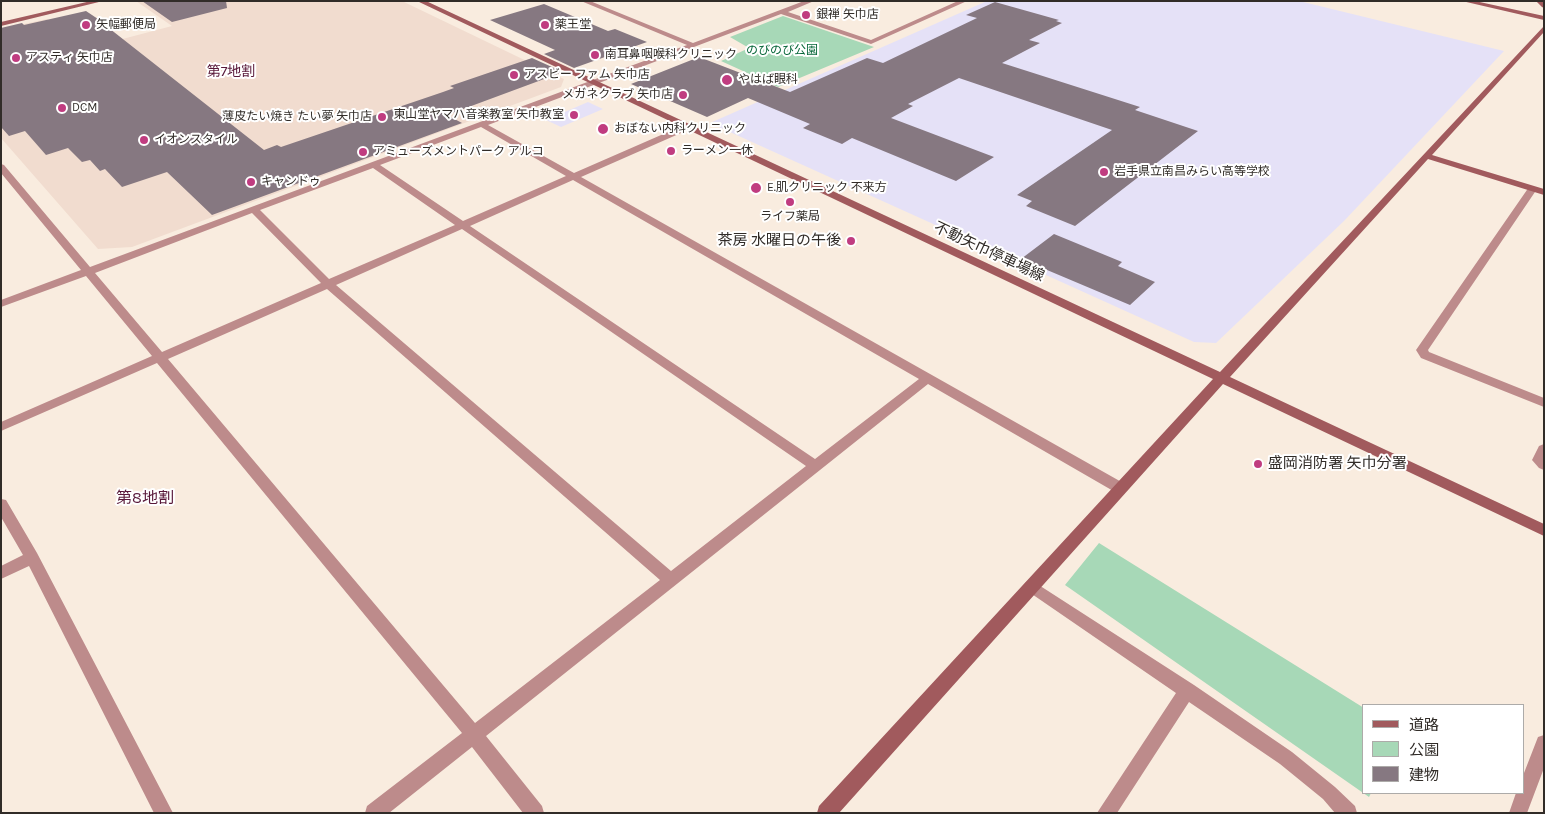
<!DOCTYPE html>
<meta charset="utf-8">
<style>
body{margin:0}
#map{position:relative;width:1545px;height:814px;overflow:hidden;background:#f9ecdf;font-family:Karla,"Noto Sans JP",sans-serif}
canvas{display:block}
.frame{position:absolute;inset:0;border:2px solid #312c28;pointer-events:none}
.legend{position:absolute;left:1362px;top:704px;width:162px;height:90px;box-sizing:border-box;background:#fff;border:1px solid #adaba9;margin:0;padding:6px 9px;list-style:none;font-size:15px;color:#312c28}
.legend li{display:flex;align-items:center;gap:10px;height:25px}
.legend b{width:25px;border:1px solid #adaba9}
</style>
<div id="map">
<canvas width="1545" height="814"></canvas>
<div class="frame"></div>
<ul class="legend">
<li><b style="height:6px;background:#a15a5d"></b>道路</li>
<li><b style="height:14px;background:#a7d8b7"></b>公園</li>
<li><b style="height:14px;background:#867881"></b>建物</li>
</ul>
</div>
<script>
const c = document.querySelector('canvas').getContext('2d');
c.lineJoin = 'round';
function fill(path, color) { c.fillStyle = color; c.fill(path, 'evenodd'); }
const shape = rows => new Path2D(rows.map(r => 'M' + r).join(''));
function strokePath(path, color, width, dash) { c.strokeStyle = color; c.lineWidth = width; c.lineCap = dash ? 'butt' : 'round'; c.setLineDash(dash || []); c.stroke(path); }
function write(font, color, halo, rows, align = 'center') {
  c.font = font + ' Karla,"Noto Sans JP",sans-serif'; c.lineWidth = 4; c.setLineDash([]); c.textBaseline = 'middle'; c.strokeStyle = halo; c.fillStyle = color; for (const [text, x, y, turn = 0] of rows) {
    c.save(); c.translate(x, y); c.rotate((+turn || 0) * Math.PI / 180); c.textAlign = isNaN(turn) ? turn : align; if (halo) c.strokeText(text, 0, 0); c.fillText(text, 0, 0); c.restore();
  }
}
fill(shape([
 [136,1,402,1,564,79,561,87,132,247,98,249,1,138,1,29,47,19,85,46,92,47,172,26]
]), '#f1dccf');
fill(shape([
 [987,1,1299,1,1504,51,1344,221,1216,343,1194,342,710,123],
 [588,102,603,109,561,127,546,120]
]), '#e5e1f7');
fill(shape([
 [783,16,874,47,778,87,721,61,749,48,730,37],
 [1099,543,1364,708,1364,793,1371,793,1369,797,1065,585]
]), '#a7d8b7');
fill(shape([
 [142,1,226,1,227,8,172,22],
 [995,2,1059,20,1056,21,1062,23,1029,40,1040,43,1002,63,1140,107,1135,110,1198,131,1075,226,1026,206,1032,201,1017,195,1112,130,959,78,908,104,913,106,891,118,994,157,956,181,852,138,842,144,803,128,810,124,748,98,707,117,631,84,699,57,790,92,867,58,883,63,977,18,966,15],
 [544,4,608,31,615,29,647,42,574,68,544,54,555,50,490,20],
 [86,11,107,25,105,25,264,150,277,145,281,147,443,92,454,88,450,86,532,58,563,72,447,115,462,123,212,215,167,172,122,187,105,169,100,171,90,160,82,162,68,148,46,155,25,131,9,136,1,127,1,28,22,23,24,25],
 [1054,234,1122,262,1118,266,1155,282,1130,305,1021,259]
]), '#867881');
fill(shape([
 [581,1,590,1,693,43,804,1,814,1,788,12,871,40,958,1,967,1,871,44,781,14,488,125,574,173,684,125,690,125,690,129,581,177,1125,484,1127,488,1125,492,1120,493,1115,492,928,384,486,736,542,806,544,813,523,813,472,747,389,813,365,813,367,806,462,733,157,363,1,431,1,422,152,356,86,276,1,307,1,300,81,270,1,173,1,164,4,165,90,267,687,45,581,1],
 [481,127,566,176,463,221,380,165,481,127],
 [373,168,455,225,329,279,260,210,373,168],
 [573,180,919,379,815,459,470,226,573,180],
 [252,213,321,283,162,352,95,273,252,213],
 [462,229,806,466,671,571,336,285,462,229],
 [327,289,660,580,475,723,168,359,327,289],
 [1532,186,1537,189,1428,350,1429,352,1544,398,1544,407,1421,358,1416,350,1529,187,1532,186],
 [1544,444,1544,470,1539,468,1532,460,1539,446,1544,444],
 [1,499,6,500,37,553,173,813,154,813,29,566,1,579,1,566,23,555,1,517,1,499],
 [1031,580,1194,685,1292,752,1335,787,1355,806,1357,813,1335,813,1323,799,1280,764,1189,702,1117,813,1097,813,1176,693,1026,590,1023,586,1026,582,1031,580],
 [1544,735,1544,768,1527,813,1509,813,1516,793,1524,793,1524,773,1538,737,1544,735]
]), '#bd8b8b');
fill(shape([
 [91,1,103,1,1,26,1,22,91,1],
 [417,1,426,1,1220,372,1544,26,1544,32,1432,155,1544,189,1544,195,1428,159,1230,377,1544,524,1544,536,1223,384,839,813,817,813,819,806,1213,379,417,1],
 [1462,1,1475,1,1544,16,1544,20,1462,1],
 [1536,1,1543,1,1544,8,1542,7,1536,1]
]), '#a15a5d');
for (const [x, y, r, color] of [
 [806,15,5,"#c03c80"],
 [86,25,5,"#c03c80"],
 [545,25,5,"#c03c80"],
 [595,55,5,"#c03c80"],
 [16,58,5,"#c03c80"],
 [514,75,5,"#c03c80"],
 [727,80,6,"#c03c80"],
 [683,95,5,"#c03c80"],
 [62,108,5,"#c03c80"],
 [574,115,5,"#c03c80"],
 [382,117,5,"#c03c80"],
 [603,129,6,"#c03c80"],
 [144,140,5,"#c03c80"],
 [671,151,5,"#c03c80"],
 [363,152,5,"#c03c80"],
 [1104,172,5,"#c03c80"],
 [251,182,5,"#c03c80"],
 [756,188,6,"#c03c80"],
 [790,202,5,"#c03c80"],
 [851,241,5,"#c03c80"],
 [1258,464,5,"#c03c80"]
]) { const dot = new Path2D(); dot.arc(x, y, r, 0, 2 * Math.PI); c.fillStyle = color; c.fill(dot); strokePath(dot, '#fff', 2); }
write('12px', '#312c28', '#fff', [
 ["銀禅 矢巾店",816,15],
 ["矢幅郵便局",96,25],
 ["薬王堂",555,25],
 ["南耳鼻咽喉科クリニック",605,55],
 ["アスティ 矢巾店",26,58],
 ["アスビー ファム 矢巾店",524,75],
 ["やはば眼科",738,80],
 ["メガネクラブ 矢巾店",673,95,"right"],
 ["DCM",72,108],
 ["東山堂ヤマハ音楽教室 矢巾教室",564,115,"right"],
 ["薄皮たい焼き たい夢 矢巾店",372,117,"right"],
 ["おぼない内科クリニック",614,129],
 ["イオンスタイル",154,140],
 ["ラーメン一休",681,151],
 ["アミューズメントパーク アルコ",373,152],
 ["岩手県立南昌みらい高等学校",1114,172],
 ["キャンドゥ",261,182],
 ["E.肌クリニック 不来方",767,188],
 ["ライフ薬局",790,217,"center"]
], 'left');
write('12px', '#076639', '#fff', [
 ["のびのび公園",782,51]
]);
write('14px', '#581839', '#fff', [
 ["第7地割",231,72]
]);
write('15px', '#312c28', '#fff', [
 ["茶房 水曜日の午後",841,241],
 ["盛岡消防署 矢巾分署",1268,464,"left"]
], 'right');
write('15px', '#312c28', '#fff', [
 ["不動矢巾停車場線",989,252,25]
]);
write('16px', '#581839', '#fff', [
 ["第8地割",145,498]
]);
</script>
